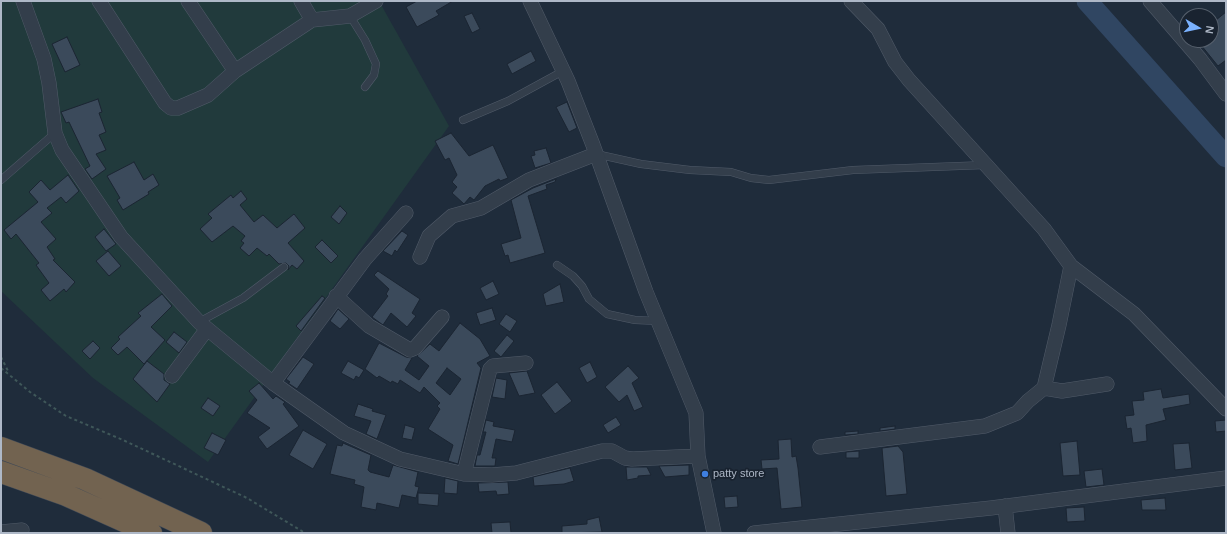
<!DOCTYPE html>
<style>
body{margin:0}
#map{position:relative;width:1227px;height:534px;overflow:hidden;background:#1f2c3b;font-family:Helvetica,sans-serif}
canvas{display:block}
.frame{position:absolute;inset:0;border:2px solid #aeb8c7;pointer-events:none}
.north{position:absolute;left:1179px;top:8px;width:40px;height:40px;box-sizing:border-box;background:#192330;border:1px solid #555f6c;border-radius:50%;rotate:99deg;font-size:11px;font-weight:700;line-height:16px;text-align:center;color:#aeb8c7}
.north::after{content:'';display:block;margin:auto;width:14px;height:18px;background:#7bb2ff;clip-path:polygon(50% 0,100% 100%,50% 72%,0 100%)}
</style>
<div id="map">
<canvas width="1227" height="534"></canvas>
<div class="frame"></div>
<div class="north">N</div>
</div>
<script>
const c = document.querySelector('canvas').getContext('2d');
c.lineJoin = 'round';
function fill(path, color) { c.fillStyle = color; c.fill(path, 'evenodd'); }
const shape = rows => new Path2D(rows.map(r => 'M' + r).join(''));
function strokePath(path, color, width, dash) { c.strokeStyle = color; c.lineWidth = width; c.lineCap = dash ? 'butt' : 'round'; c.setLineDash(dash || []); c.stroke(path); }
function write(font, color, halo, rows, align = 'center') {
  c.font = font + ' Helvetica,sans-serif'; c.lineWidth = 3.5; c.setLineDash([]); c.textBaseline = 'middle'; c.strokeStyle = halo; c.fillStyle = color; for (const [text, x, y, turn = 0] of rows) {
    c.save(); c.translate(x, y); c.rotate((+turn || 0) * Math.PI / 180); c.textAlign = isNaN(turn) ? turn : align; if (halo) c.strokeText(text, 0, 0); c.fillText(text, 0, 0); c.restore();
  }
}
fill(shape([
 [1,1,379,1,449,126,208,462,93,378,1,291]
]), '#213a3c');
strokePath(shape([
 [1087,1,1226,157]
]), '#304662', 21);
const building = shape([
 [417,1,453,1,436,11,439,15,417,27,406,7,417,1],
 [1226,12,1226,60,1218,66,1197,40,1211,40,1211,24,1226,12],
 [472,13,480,29,472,33,464,16,472,13],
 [67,37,80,65,65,72,52,44,67,37],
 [531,51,536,61,512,74,507,64,531,51],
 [98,99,102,112,99,113,106,132,99,135,106,150,96,154,106,169,92,179,85,169,90,166,69,122,66,123,61,112,98,99],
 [567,102,577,128,569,132,556,107,567,102],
 [451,133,469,156,493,145,508,178,500,181,499,179,485,186,474,200,470,197,464,204,452,193,457,187,452,182,457,175,449,158,445,160,435,141,451,133],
 [546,148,551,163,535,168,531,156,535,155,534,151,546,148],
 [134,162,144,180,153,174,159,185,148,192,149,194,123,210,117,200,120,198,107,176,134,162],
 [68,175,79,191,66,203,61,197,47,208,52,213,41,222,56,239,47,247,55,259,53,260,75,282,66,292,64,289,50,301,41,290,49,283,36,265,39,263,16,234,11,239,4,230,38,202,29,192,41,180,50,190,68,175],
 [556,179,555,182,546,185,547,189,528,196,545,253,510,263,508,255,505,256,501,244,521,238,511,200,533,188,556,179],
 [241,191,247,199,240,205,254,222,263,215,277,228,294,214,305,228,288,243,304,261,297,269,292,265,288,270,289,266,286,263,279,264,269,254,267,256,257,248,249,256,240,248,244,243,241,241,245,236,233,226,212,242,200,229,212,218,208,214,231,195,233,198,241,191],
 [340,206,347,213,339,224,331,217,340,206],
 [104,229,116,244,106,251,95,237,104,229],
 [402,231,408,235,397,252,395,250,392,256,383,251,402,231],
 [322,240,338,256,331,263,315,247,322,240],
 [108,251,121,266,109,276,96,261,108,251],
 [378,271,420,299,412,313,416,316,407,327,391,313,383,325,372,317,388,296,386,294,389,289,374,275,378,271],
 [493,281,499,294,486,300,480,288,493,281],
 [560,284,564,302,546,306,543,294,560,284],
 [162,294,172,306,151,327,165,340,144,364,127,347,118,355,111,348,120,339,118,337,141,316,138,313,162,294],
 [322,296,325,298,301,331,296,326,322,296],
 [492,308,496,320,480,325,476,313,492,308],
 [338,309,349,319,340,329,330,321,338,309],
 [506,314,517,321,510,332,499,324,506,314],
 [460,323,480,339,490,356,477,363,481,368,458,464,448,461,453,445,428,429,440,409,437,406,440,403,424,387,420,393,400,380,398,384,392,381,391,383,379,376,377,378,365,369,379,343,406,357,412,358,405,370,419,380,429,366,417,356,430,344,439,351,460,323],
 [447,368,461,379,450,395,436,383,447,368],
 [174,332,187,342,179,353,166,342,174,332],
 [507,335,514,341,501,357,494,351,507,335],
 [93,341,100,348,90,359,82,351,93,341],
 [303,357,314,364,297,389,288,383,290,382,286,379,303,357],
 [147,361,164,374,164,380,170,384,157,402,133,379,147,361],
 [348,361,364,370,359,378,356,376,354,380,341,373,348,361],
 [590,362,597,377,587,383,579,368,590,362],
 [628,366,639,378,632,383,643,407,634,411,627,395,619,402,605,387,628,366],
 [527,371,535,393,519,396,509,373,527,371],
 [496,378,507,380,505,399,492,397,496,378],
 [557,382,572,401,555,414,541,395,557,382],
 [259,383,273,399,276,396,285,402,283,404,299,426,267,449,258,437,270,428,247,413,257,400,249,391,259,383],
 [1161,389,1163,398,1189,394,1190,404,1163,409,1166,420,1146,425,1147,441,1133,443,1131,428,1127,429,1125,416,1134,415,1132,401,1144,400,1143,392,1161,389],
 [208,398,220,406,213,416,201,408,208,398],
 [358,404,373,409,372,411,386,415,377,439,366,434,371,421,354,416,358,404],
 [616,417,621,425,608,433,603,425,616,417],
 [486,420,494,422,493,426,515,430,512,442,496,439,492,458,496,458,495,466,475,466,477,455,480,455,486,432,483,432,486,420],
 [1226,420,1226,431,1216,432,1215,421,1226,420],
 [405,425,415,428,412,440,402,438,405,425],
 [895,426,895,429,880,431,880,428,895,426],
 [303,430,327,444,313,469,289,455,303,430],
 [858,431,858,434,845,435,845,432,858,431],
 [212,433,226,440,218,455,204,448,212,433],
 [791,439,792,457,796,456,798,468,802,507,781,509,777,468,762,469,761,460,779,459,778,440,791,439],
 [1077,441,1080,475,1063,476,1060,443,1077,441],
 [343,443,371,455,368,470,370,472,389,477,393,465,418,472,415,486,419,487,416,498,402,495,399,508,377,503,376,510,361,507,364,487,354,484,355,480,330,474,337,445,342,446,343,443],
 [1189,443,1192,468,1175,470,1173,444,1189,443],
 [898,446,903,452,907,494,886,496,882,448,898,446],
 [859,451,859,458,846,458,846,452,859,451],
 [689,465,689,475,665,477,659,466,689,465],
 [626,467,647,467,651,475,638,476,638,478,627,480,626,467],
 [570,468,574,481,564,484,534,486,533,477,570,468],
 [1102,469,1104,485,1086,487,1084,471,1102,469],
 [445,478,458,481,457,494,444,493,445,478],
 [508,482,509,494,497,495,496,491,479,492,478,483,508,482],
 [418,493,439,494,438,506,418,504,418,493],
 [737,496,738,507,725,508,724,497,737,496],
 [1165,498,1166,510,1142,510,1141,500,1165,498],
 [1084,507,1085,521,1067,522,1066,508,1084,507],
 [599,517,602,532,562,533,562,526,587,524,587,520,599,517],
 [510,522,511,533,492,533,491,523,510,522]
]);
fill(building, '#3b4a5b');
strokePath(building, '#1b2532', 1);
const lane = shape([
 [350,16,365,40,376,64,374,75,365,87],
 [463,120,508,101,563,71],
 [596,154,641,164,690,170,731,172,751,178,769,180,853,170,986,165],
 [1,180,55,133],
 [557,265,573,276,582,286,589,299,607,314,635,320,658,321],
 [199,322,243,298,284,267]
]);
const street = shape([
 [23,1,44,59,49,83,55,133,62,150,121,237,199,322,273,383,344,433,400,459,464,474,492,475,516,473,602,451,612,451,625,458,632,459,698,456],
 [99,1,165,103,171,108,178,108,208,95,235,71,312,20,350,16,376,1],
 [188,1,235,71],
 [301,1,312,20],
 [530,1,568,81,593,145,646,292,696,413,698,456,714,533],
 [851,1,878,29,895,62,909,80,1044,229,1071,266,1134,314,1226,409],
 [1150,1,1200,59,1226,94],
 [420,257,429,236,452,216,481,208,529,180,596,154],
 [336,296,369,326,410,350,415,348,442,317],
 [172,376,207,329],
 [273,383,365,259,406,213],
 [1044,388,1062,391,1107,384],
 [820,447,985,426,1017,413,1028,401,1044,388,1059,325,1071,266],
 [464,474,490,369,493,366,526,363],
 [1005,506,1008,533],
 [1,532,22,530],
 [754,533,991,508,1226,478]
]);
const highway = shape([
 [1,448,85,479,201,533],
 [1,472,66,495,151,533]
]);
strokePath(lane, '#515b69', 8);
strokePath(street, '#515b69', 15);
strokePath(highway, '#3e4856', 23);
strokePath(shape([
 [1,357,9,373],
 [1,368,30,392,66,416,123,440,247,498,305,533]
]), '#3f5759', 2, [3, 3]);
strokePath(lane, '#333e4b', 7);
strokePath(street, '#333e4b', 14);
strokePath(highway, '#726350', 22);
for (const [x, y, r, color] of [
 [705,474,4,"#3f7fe0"]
]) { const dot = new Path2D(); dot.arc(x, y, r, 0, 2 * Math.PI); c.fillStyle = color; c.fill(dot); strokePath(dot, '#192330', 1.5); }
write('11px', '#aeb8c7', '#192330', [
 ["patty store",713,474]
], 'left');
</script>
